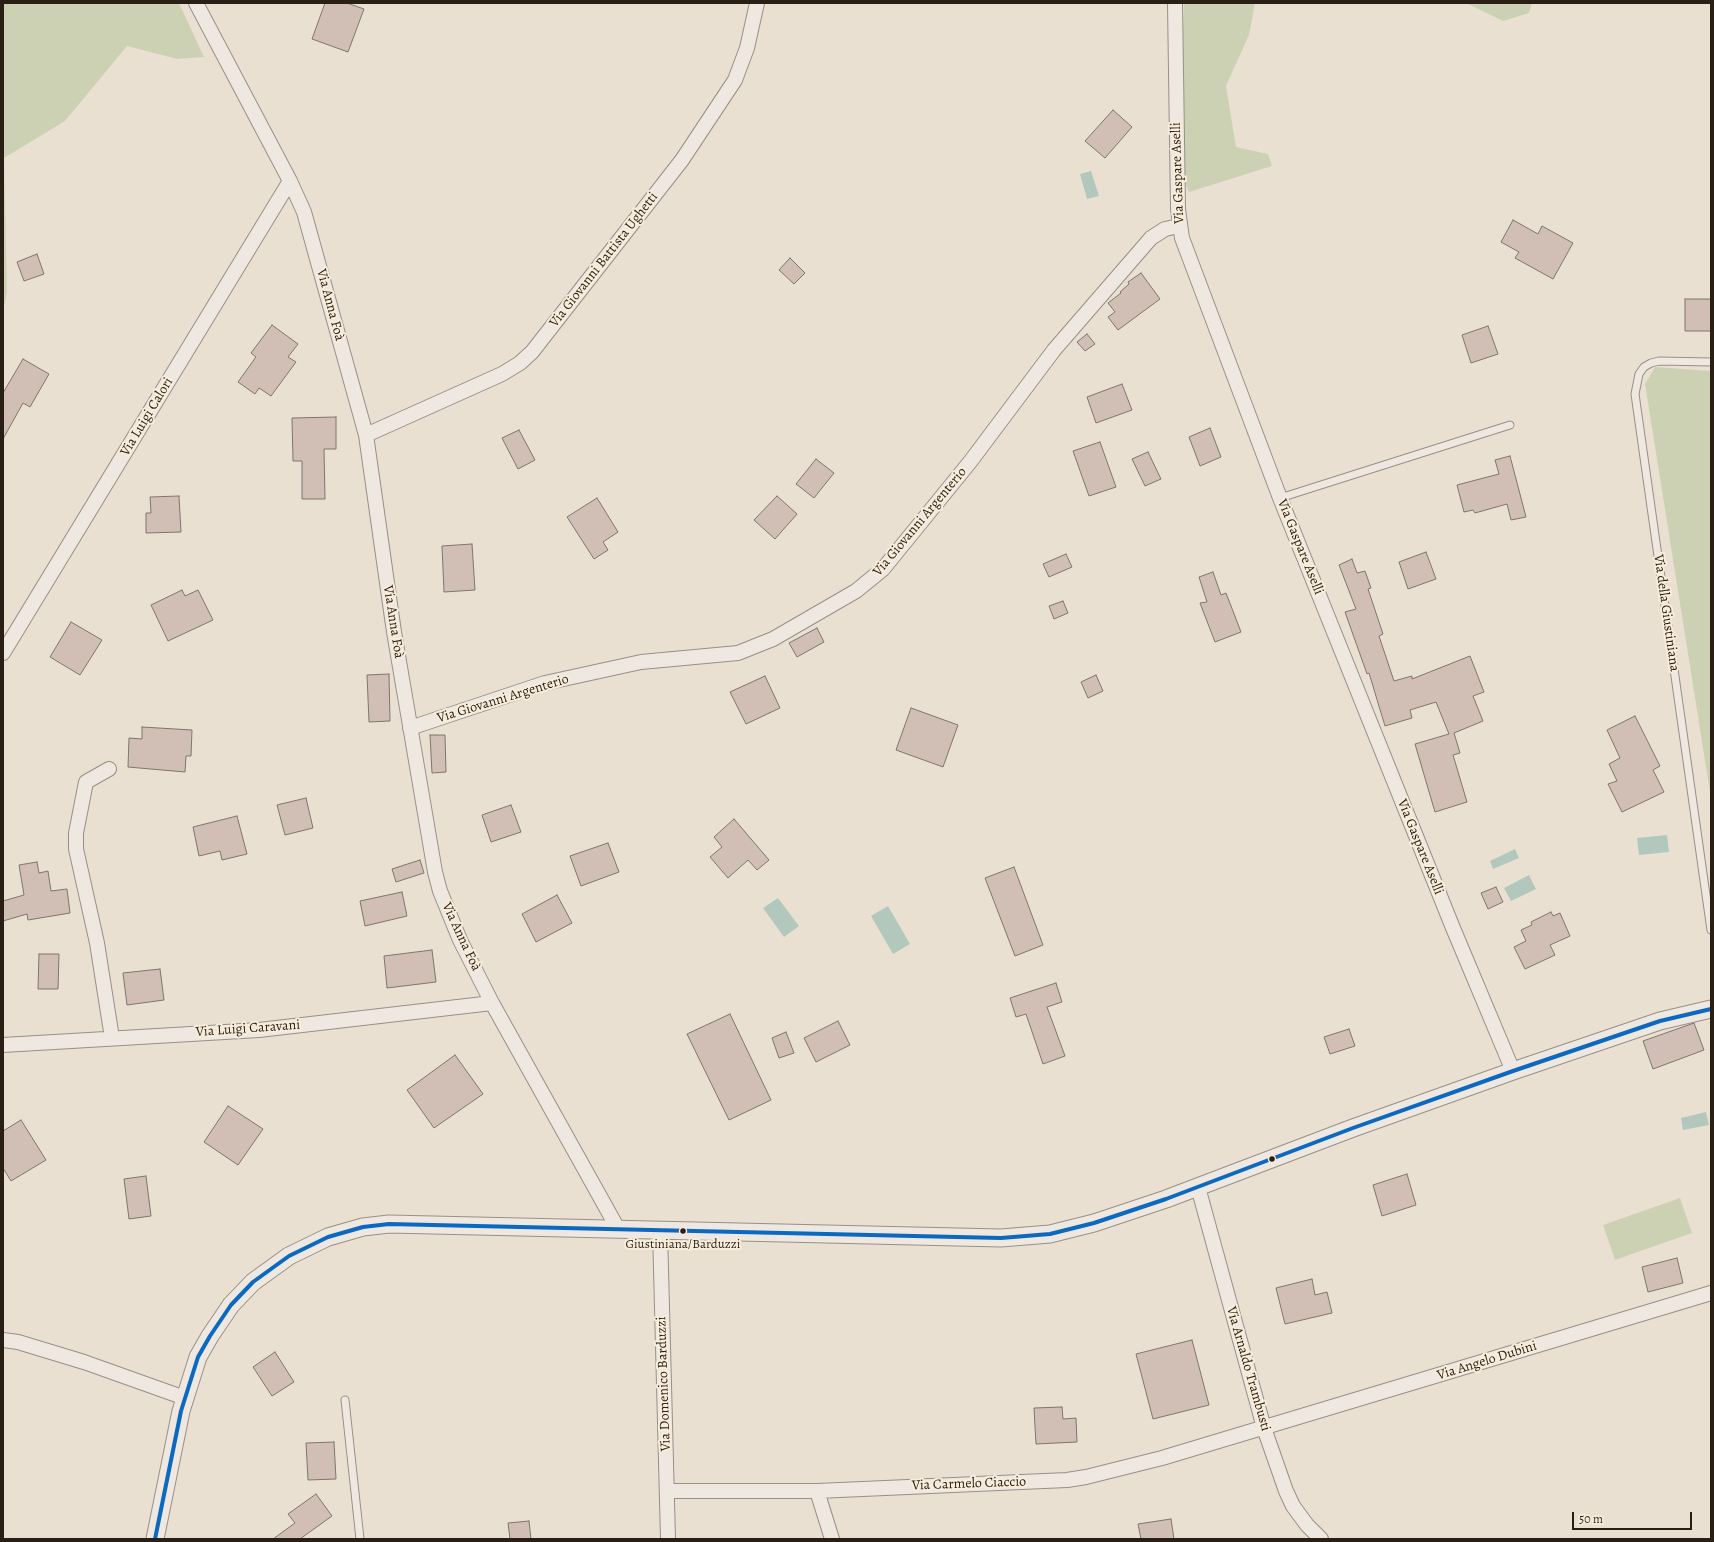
<!DOCTYPE html>
<meta charset="utf-8">
<style>
body{margin:0}
#map{position:relative;width:1714px;height:1542px;overflow:hidden;background:#eae0d2;font-family:Alegreya,serif}
canvas{display:block}
.frame{position:absolute;inset:0;border:4px solid #291f14;pointer-events:none}
.scale{position:absolute;left:1572px;top:1512px;width:120px;height:18px;box-sizing:border-box;border:2px solid #291f14;border-top:0;padding-left:5px;font-size:12px;line-height:14px;white-space:nowrap;color:#291f14;-webkit-text-stroke:3px #f8ecdb;paint-order:stroke}
</style>
<div id="map">
<canvas width="1714" height="1542"></canvas>
<div class="frame"></div>
<div class="scale">50 m</div>
</div>
<script>
const c = document.querySelector('canvas').getContext('2d');
c.lineJoin = 'round';
function fill(path, color) { c.fillStyle = color; c.fill(path, 'evenodd'); }
const shape = rows => new Path2D(rows.map(r => 'M' + r).join(''));
function strokePath(path, color, width, dash) { c.strokeStyle = color; c.lineWidth = width; c.lineCap = dash ? 'butt' : 'round'; c.setLineDash(dash || []); c.stroke(path); }
function write(font, color, halo, rows, align = 'center') {
  c.font = font + ' Alegreya,serif'; c.lineWidth = 4; c.setLineDash([]); c.textBaseline = 'middle'; c.strokeStyle = halo; c.fillStyle = color; for (const [text, x, y, turn = 0] of rows) {
    c.save(); c.translate(x, y); c.rotate((+turn || 0) * Math.PI / 180); c.textAlign = isNaN(turn) ? turn : align; if (halo) c.strokeText(text, 0, 0); c.fillText(text, 0, 0); c.restore();
  }
}
fill(shape([
 [3,3,179,3,204,57,177,59,127,46,65,121,4,158,7,292,3,311],
 [1184,3,1255,3,1249,35,1226,86,1236,147,1268,154,1272,166,1189,192,1185,183,1181,100],
 [1466,3,1532,3,1529,13,1503,21],
 [1655,367,1711,371,1711,798,1645,384],
 [1680,1198,1692,1233,1615,1260,1603,1225]
]), '#cdd1b4');
fill(shape([
 [1091,171,1099,196,1087,199,1080,174],
 [1667,835,1669,852,1639,855,1637,838],
 [1515,849,1519,858,1493,869,1490,861],
 [1529,875,1536,889,1511,901,1504,888],
 [778,898,799,926,784,937,763,908],
 [888,906,910,944,893,954,871,916],
 [1706,1112,1709,1125,1683,1130,1681,1118]
]), '#b3c8bc');
const building = shape([
 [325,3,347,3,364,9,348,52,312,39,325,3],
 [1113,110,1132,127,1105,158,1085,141,1113,110],
 [1513,220,1538,234,1542,226,1573,243,1553,279,1515,258,1519,252,1501,242,1513,220],
 [37,254,44,274,24,281,17,262,37,254],
 [790,258,805,273,794,284,779,270,790,258],
 [1141,273,1160,299,1118,330,1108,317,1115,312,1108,303,1121,293,1120,292,1129,284,1128,282,1141,273],
 [1685,299,1711,299,1711,331,1685,331,1685,299],
 [272,325,298,344,288,357,296,362,271,396,259,388,255,394,238,382,256,357,251,353,272,325],
 [1488,326,1498,354,1471,363,1462,335,1488,326],
 [1087,334,1095,344,1085,351,1077,342,1087,334],
 [23,359,49,374,30,407,23,403,3,439,3,393,23,359],
 [1122,384,1132,410,1096,423,1087,397,1122,384],
 [336,417,336,449,324,449,325,499,302,499,302,461,293,461,292,418,336,417],
 [1210,428,1221,457,1200,466,1189,437,1210,428],
 [519,430,535,460,518,469,502,438,519,430],
 [1100,442,1116,487,1089,496,1073,451,1100,442],
 [1148,452,1161,479,1145,486,1132,459,1148,452],
 [1510,456,1526,517,1511,520,1507,504,1475,513,1473,510,1464,512,1457,485,1499,474,1495,460,1510,456],
 [816,459,834,473,814,498,796,484,816,459],
 [179,496,181,532,146,533,146,513,151,513,150,497,179,496],
 [777,496,797,514,775,539,754,520,777,496],
 [597,498,618,532,603,542,608,550,594,559,567,517,597,498],
 [472,544,475,590,444,592,442,546,472,544],
 [1426,552,1436,579,1408,589,1399,562,1426,552],
 [1066,554,1072,567,1049,577,1043,564,1066,554],
 [1352,559,1357,573,1365,571,1371,588,1368,589,1383,634,1379,636,1394,681,1412,676,1412,679,1470,656,1484,692,1473,696,1483,721,1454,733,1460,753,1453,755,1467,802,1435,812,1415,744,1449,734,1436,702,1410,710,1412,718,1385,726,1369,673,1367,674,1345,612,1356,609,1339,565,1352,559],
 [1213,572,1221,595,1226,593,1241,632,1215,642,1200,603,1207,602,1199,577,1213,572],
 [182,590,185,596,198,590,213,620,168,641,151,605,182,590],
 [1063,601,1068,613,1054,619,1049,606,1063,601],
 [71,622,102,640,80,675,50,657,71,622],
 [817,628,824,642,797,657,789,643,817,628],
 [389,674,390,721,369,722,367,675,389,674],
 [1096,675,1103,691,1088,698,1081,682,1096,675],
 [765,676,780,708,746,724,730,692,765,676],
 [911,708,958,725,943,767,896,750,911,708],
 [1635,716,1660,766,1653,770,1664,792,1622,812,1608,784,1617,781,1609,764,1620,758,1607,730,1635,716],
 [142,727,192,730,191,756,186,756,185,772,128,767,129,738,142,739,142,727],
 [430,735,445,735,446,772,432,773,430,735],
 [306,798,313,828,285,835,277,805,306,798],
 [511,805,521,832,491,842,482,815,511,805],
 [237,816,247,854,222,860,220,851,199,856,193,827,237,816],
 [734,819,769,860,757,870,748,860,728,878,710,857,722,847,714,837,734,819],
 [608,843,619,872,581,886,570,856,608,843],
 [420,860,424,873,396,882,392,869,420,860],
 [37,862,39,873,48,871,51,891,67,889,70,913,28,920,27,914,3,921,3,901,24,895,19,865,37,862],
 [1014,867,1043,945,1015,956,985,878,1014,867],
 [1496,887,1503,902,1488,909,1481,893,1496,887],
 [402,892,407,916,365,926,360,901,402,892],
 [557,895,572,923,536,942,522,914,557,895],
 [1551,912,1553,916,1560,913,1570,936,1550,945,1555,955,1525,969,1514,947,1526,941,1521,930,1532,925,1531,922,1551,912],
 [432,950,436,982,387,988,384,956,432,950],
 [39,954,59,954,58,989,38,989,39,954],
 [160,969,164,1000,127,1005,123,973,160,969],
 [1056,983,1062,1002,1047,1007,1065,1056,1043,1064,1026,1014,1016,1017,1010,998,1056,983],
 [730,1014,771,1100,729,1120,687,1034,730,1014],
 [838,1021,850,1045,816,1062,804,1038,838,1021],
 [1694,1023,1704,1050,1653,1069,1643,1041,1694,1023],
 [1349,1029,1355,1046,1330,1054,1324,1037,1349,1029],
 [786,1032,794,1053,779,1058,772,1038,786,1032],
 [455,1055,483,1094,434,1128,407,1090,455,1055],
 [228,1106,263,1129,238,1165,204,1142,228,1106],
 [21,1120,46,1160,11,1181,3,1168,3,1131,21,1120],
 [1407,1174,1416,1205,1382,1216,1373,1185,1407,1174],
 [146,1176,151,1216,129,1219,124,1179,146,1176],
 [1677,1258,1683,1283,1648,1292,1642,1267,1677,1258],
 [1312,1279,1315,1295,1327,1292,1332,1313,1285,1324,1276,1288,1312,1279],
 [1192,1340,1209,1405,1153,1419,1136,1354,1192,1340],
 [275,1352,294,1382,272,1396,253,1367,275,1352],
 [1062,1407,1063,1419,1076,1418,1077,1442,1036,1444,1034,1408,1062,1407],
 [334,1442,336,1479,308,1480,306,1443,334,1442],
 [316,1494,332,1516,300,1539,273,1539,295,1523,288,1514,316,1494],
 [1171,1519,1174,1539,1141,1539,1138,1524,1171,1519],
 [529,1521,531,1539,510,1539,508,1523,529,1521]
]);
fill(building, '#d1beb4');
strokePath(building, '#7c766d', 1);
const service = shape([
 [1711,362,1659,361,1651,363,1644,367,1639,374,1635,394,1711,930],
 [1280,498,1510,425],
 [345,1400,360,1539]
]);
const minor = shape([
 [196,3,290,181,304,212,366,435,394,632,435,872,440,891,460,940,492,1003,618,1229],
 [1175,3,1178,209,1182,238,1280,498,1453,928,1513,1071],
 [366,435,502,374,520,363,532,352,682,160,735,80,747,48,757,3],
 [3,653,290,181],
 [410,728,545,683,641,662,738,653,773,639,856,591,883,569,970,462,1054,350,1151,238,1165,229,1179,226],
 [109,769,86,782,76,833,76,849,97,943,112,1038],
 [3,1045,259,1030,492,1003],
 [1198,1187,1264,1428,1286,1491,1293,1506,1307,1525,1321,1539],
 [660,1230,668,1539],
 [3,1340,18,1342,84,1362,185,1398],
 [667,1491,817,1491,1067,1480,1086,1477,1162,1458,1711,1293],
 [817,1491,832,1539]
]);
const tertiary = shape([
 [155,1539,181,1411,198,1357,210,1336,231,1305,253,1282,289,1256,328,1237,363,1227,389,1224,1001,1238,1050,1234,1094,1223,1166,1199,1353,1128,1513,1071,1660,1021,1711,1009]
]);
strokePath(service, '#979087', 9);
strokePath(minor, '#979087', 16);
strokePath(tertiary, '#979087', 19);
strokePath(service, '#eee8e1', 7);
strokePath(minor, '#eee8e1', 14);
strokePath(tertiary, '#eee8e1', 17);
strokePath(shape([
 [155,1539,181,1411,198,1357,210,1336,231,1305,253,1282,289,1256,328,1237,363,1227,389,1224,1001,1238,1050,1234,1094,1223,1166,1199,1353,1128,1513,1071,1660,1021,1711,1009]
]), '#0c69bf', 4);
for (const [x, y, r, color] of [
 [1272,1159,3.5,"#291f14"],
 [683,1231,3.5,"#291f14"]
]) { const dot = new Path2D(); dot.arc(x, y, r, 0, 2 * Math.PI); c.fillStyle = color; c.fill(dot); strokePath(dot, '#f8ecdb', 1.5); }
write('13px', '#291f14', '#f8ecdb', [
 ["Giustiniana/Barduzzi",683,1245]
]);
write('14px', '#291f14', '#f8ecdb', [
 ["Via Gaspare Aselli",1178,173,-92],
 ["Via Giovanni Battista Ughetti",604,260,-52],
 ["Via Anna Foà",330,305,75],
 ["Via Luigi Calori",147,417,-59],
 ["Via Giovanni Argenterio",920,522,-50],
 ["Via Gaspare Aselli",1300,547,68],
 ["Via della Giustiniana",1666,613,82],
 ["Via Anna Foà",393,622,81],
 ["Via Giovanni Argenterio",503,699,-17],
 ["Via Gaspare Aselli",1420,847,68],
 ["Via Anna Foà",461,937,65],
 ["Via Luigi Caravani",248,1029,-4],
 ["Via Angelo Dubini",1487,1361,-17],
 ["Via Arnaldo Trambusti",1248,1369,74],
 ["Via Domenico Barduzzi",664,1384,-92],
 ["Via Carmelo Ciaccio",969,1484,-2]
]);
</script>
